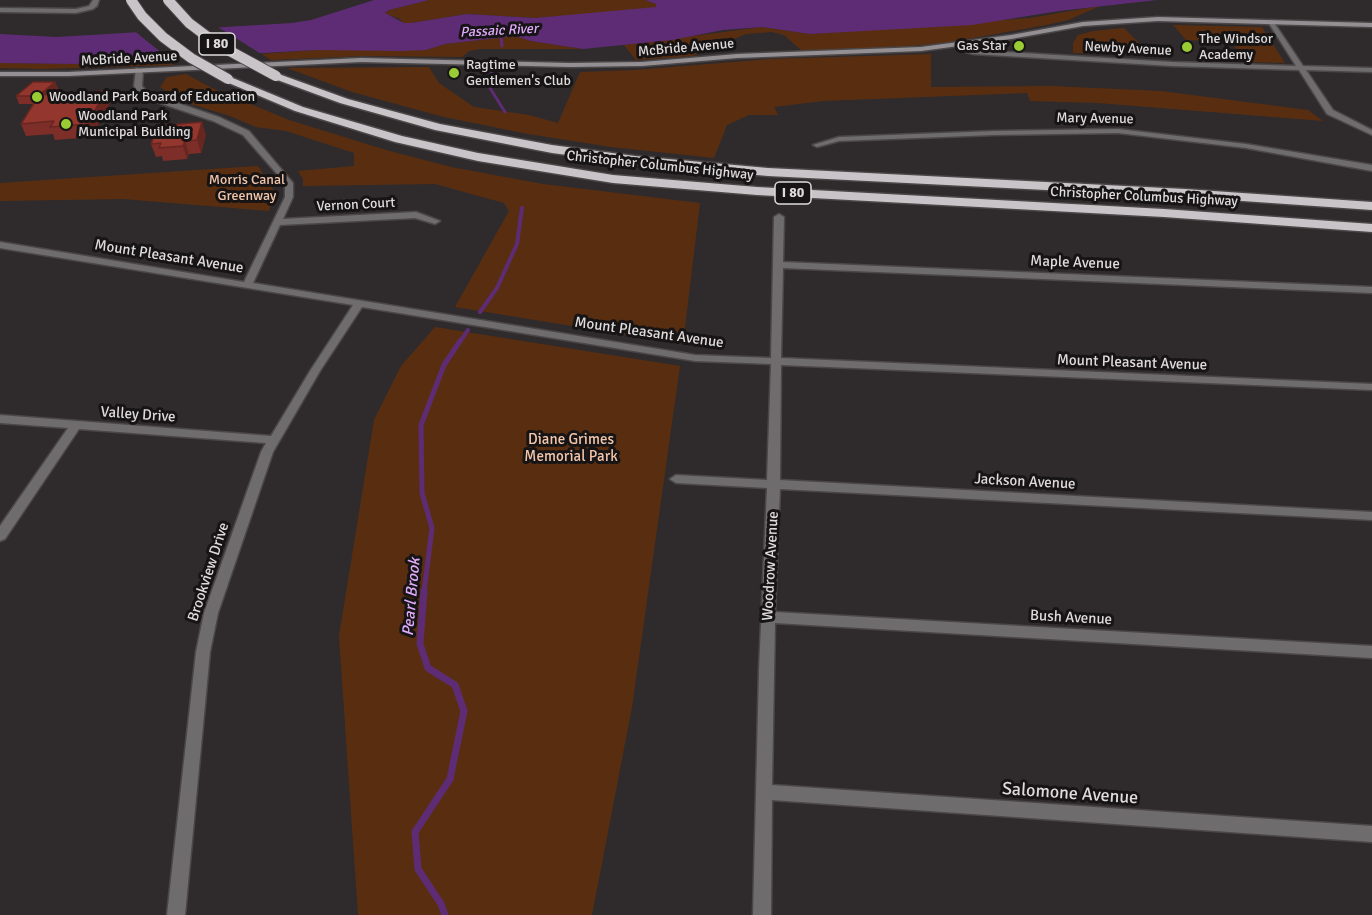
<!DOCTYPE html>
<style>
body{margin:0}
canvas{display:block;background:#2f2a2b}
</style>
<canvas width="1372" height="915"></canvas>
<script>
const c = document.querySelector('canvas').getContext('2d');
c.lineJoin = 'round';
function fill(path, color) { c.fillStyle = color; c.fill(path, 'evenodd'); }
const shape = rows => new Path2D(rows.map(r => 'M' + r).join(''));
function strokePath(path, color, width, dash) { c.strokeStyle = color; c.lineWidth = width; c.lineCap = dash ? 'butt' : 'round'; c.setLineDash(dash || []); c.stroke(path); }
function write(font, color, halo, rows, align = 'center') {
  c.font = font + ' Signika,sans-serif'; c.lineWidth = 6; c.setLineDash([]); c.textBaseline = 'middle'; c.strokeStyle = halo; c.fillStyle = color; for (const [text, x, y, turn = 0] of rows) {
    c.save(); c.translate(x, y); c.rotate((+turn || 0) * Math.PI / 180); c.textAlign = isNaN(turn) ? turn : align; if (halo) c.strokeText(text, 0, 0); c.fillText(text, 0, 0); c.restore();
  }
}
fill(shape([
 [429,0,645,0,656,4,656,7,641,10,535,18,467,14,411,23,404,23,398,18,385,14,389,10],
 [1100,6,1068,20,1046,25,945,43,887,48,802,51,784,35,772,32,746,34,693,56,636,60,624,45,762,27,810,34,1030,18],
 [1173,25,1262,27,1285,63,1247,62,1231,42,1186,40],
 [1124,28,1151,55,1073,53,1073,43,1078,35,1093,31],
 [515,36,531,41,583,49,480,49,469,51,462,57,364,56,271,60,261,54,316,50,426,50,445,44],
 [931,54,931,87,1051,86,1161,91,1308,110,1323,121,1098,103,1030,101,1027,93,823,101,774,107,778,115,749,115,727,125,714,158,611,147,528,134,444,117,352,92,287,68,429,67,439,83,474,107,529,115,558,123,580,72,635,70,770,59],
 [165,60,174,65,44,69,0,68,0,63,74,64],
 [186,74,212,88,289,120,386,150,451,167,543,184,700,203,683,344,455,307,509,211,504,203,435,184,303,186,303,179,298,171,354,166,354,153,286,131,256,127,230,116,180,101,160,87,167,77],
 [258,166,275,192,269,211,123,199,0,201,0,183],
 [435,327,680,366,632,707,592,915,358,915,339,636,374,420,401,366]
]), '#592e10');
fill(shape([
 [374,0,429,0,389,10,385,13,404,23,411,23,467,14,535,18,656,7,656,4,645,0,1157,0,1059,11,972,25,810,34,762,27,723,30,672,40,583,49,531,41,515,36,445,44,426,50,401,51,316,50,74,64,0,63,0,34,57,37,292,23,311,20]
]), '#5e2c75');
fill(shape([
 [213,24,266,57,173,62,132,29]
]), '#2f2a2b');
strokePath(shape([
 [501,37,502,46],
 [491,71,490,88,505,112]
]), '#5e2c75', 3);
strokePath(shape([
 [480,312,497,288,517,244,522,208],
 [459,343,468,330]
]), '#5e2c75', 4);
strokePath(shape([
 [424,592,432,528,422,493,421,425,444,365,460,341]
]), '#5e2c75', 5);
strokePath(shape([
 [424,591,420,644,428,668,455,685,464,711,450,779,415,832,418,869,441,904,445,915]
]), '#5e2c75', 7);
const minor = shape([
 [93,0,99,0,97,6,93,9,76,13,0,12,0,8,76,9,89,6,93,0],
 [1271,20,1273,21,1303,66,1372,68,1372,72,1306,70,1333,110,1372,130,1372,135,1327,114,1299,70,1172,66,973,54,962,51,953,45,956,43,973,50,1172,62,1296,66,1268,22,1271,20],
 [136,68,143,70,142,86,148,93,219,117,249,131,293,183,293,197,283,219,416,212,440,221,435,224,415,218,280,225,253,283,695,355,771,358,774,217,779,214,784,217,783,262,1372,287,1372,293,783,268,781,358,1372,384,1372,390,781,365,780,480,1372,512,1372,520,780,489,775,612,1372,646,1372,658,775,623,772,785,1372,826,1372,842,772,800,771,915,753,915,759,670,767,488,676,483,670,479,676,475,767,480,771,364,695,361,362,307,320,371,273,452,218,613,210,652,185,915,167,915,196,652,204,613,261,452,266,443,79,429,5,539,0,541,0,526,68,428,0,423,0,415,271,436,310,371,353,305,0,248,0,242,244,282,285,197,285,183,243,135,213,121,142,97,134,86,136,68],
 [1118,129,1246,144,1372,165,1372,171,1246,148,1118,133,994,135,839,141,817,147,813,145,839,137,994,131,1118,129]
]);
const secondary = shape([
 [1158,17,1372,23,1372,27,1158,21,1083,26,1011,39,921,51,737,58,642,66,570,67,361,62,68,76,0,76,0,72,68,72,361,58,570,63,642,62,737,54,921,47,1011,35,1083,22,1158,17]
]);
const motorway = shape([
 [276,73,348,99,440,124,552,145,635,156,768,168,1185,189,1372,202,1372,210,1185,197,768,176,635,164,552,153,435,130,340,103,272,78,272,74,276,73],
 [228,76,303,107,402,136,478,153,613,175,757,187,1164,209,1372,224,1372,232,1164,217,757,195,613,183,478,161,395,142,295,111,224,81,223,79,228,76]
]);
strokePath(minor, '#4b4647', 3);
strokePath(secondary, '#4b4647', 3);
strokePath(motorway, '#4b4647', 3);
fill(minor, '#6e6c6d');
fill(secondary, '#938f92');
fill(motorway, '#c9c4c7');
const motorwayBridge = shape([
 [131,0,142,16,163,37,191,58,228,79],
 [168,0,189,23,217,44,276,76]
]);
strokePath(motorwayBridge, '#4b4647', 12, []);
strokePath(motorwayBridge, '#c9c4c7', 10);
fill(shape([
 [59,90,54,94,110,103,92,137,55,140,53,134,26,136,21,124,33,104,19,104,16,96],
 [206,135,201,153,189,154,187,159,163,161,162,156,156,157,151,144]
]), '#7e2e28');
fill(shape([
 [55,82,59,90,41,104,38,96],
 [105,91,110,103,92,137,88,124],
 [202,122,206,135,201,153,197,140],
 [185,141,189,154,187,159,183,146]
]), '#672620');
const building = shape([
 [33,82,55,82,38,96,16,96,33,82],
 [105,91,88,124,50,127,54,121,21,124,39,95,105,91],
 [202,122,197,140,185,141,183,146,159,148,161,143,151,144,158,126,202,122]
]);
fill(building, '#93362e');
strokePath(building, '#672620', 1.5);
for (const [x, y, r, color] of [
 [1019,46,6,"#9acb34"],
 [1187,47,6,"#9acb34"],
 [454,73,6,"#9acb34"],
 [37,97,6,"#9acb34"],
 [66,124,6,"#9acb34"]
]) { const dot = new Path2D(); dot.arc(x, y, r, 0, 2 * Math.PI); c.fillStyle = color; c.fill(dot); strokePath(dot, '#161414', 2); }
write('italic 14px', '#e1abfc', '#161414', [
 ["Passaic River",499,31,-3]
]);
write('14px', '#dfdbdc', '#161414', [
 ["The Windsor",1199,39],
 ["Academy",1199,55],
 ["Gas Star",1007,46,"right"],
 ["Ragtime",466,65],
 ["Gentlemen's Club",466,81],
 ["Woodland Park Board of Education",49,97],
 ["Woodland Park",78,116],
 ["Municipal Building",78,132]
], 'left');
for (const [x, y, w] of [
 [217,44,36],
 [793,193,36]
]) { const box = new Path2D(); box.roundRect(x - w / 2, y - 11, w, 22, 4.5); c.fillStyle = '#161414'; c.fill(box); strokePath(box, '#dfdbdc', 1.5); }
write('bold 14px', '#dfdbdc', null, [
 ["I 80",217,44],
 ["I 80",793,193]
]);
write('14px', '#dfdbdc', '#161414', [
 ["McBride Avenue",686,48,-5],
 ["Newby Avenue",1128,49,3],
 ["McBride Avenue",129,59,-3],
 ["Mary Avenue",1095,119,1],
 ["Christopher Columbus Highway",660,166,6],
 ["Christopher Columbus Highway",1144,197,3],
 ["Vernon Court",356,205,-3]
]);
write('14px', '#f3c6ab', '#161414', [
 ["Morris Canal",247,180],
 ["Greenway",247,196]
]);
write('15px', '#dfdbdc', '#161414', [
 ["Mount Pleasant Avenue",169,257,9],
 ["Maple Avenue",1075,263,2],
 ["Mount Pleasant Avenue",649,333,8],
 ["Mount Pleasant Avenue",1132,363,2],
 ["Valley Drive",138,415,4],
 ["Jackson Avenue",1025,482,3],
 ["Woodrow Avenue",771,566,-87],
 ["Brookview Drive",209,572,-72],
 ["Bush Avenue",1071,618,3]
]);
write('15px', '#f3c6ab', '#161414', [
 ["Diane Grimes",571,440],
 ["Memorial Park",571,457]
]);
write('italic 16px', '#e1abfc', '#161414', [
 ["Pearl Brook",412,597,-85]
]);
write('18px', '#dfdbdc', '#161414', [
 ["Salomone Avenue",1070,794,4]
]);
</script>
